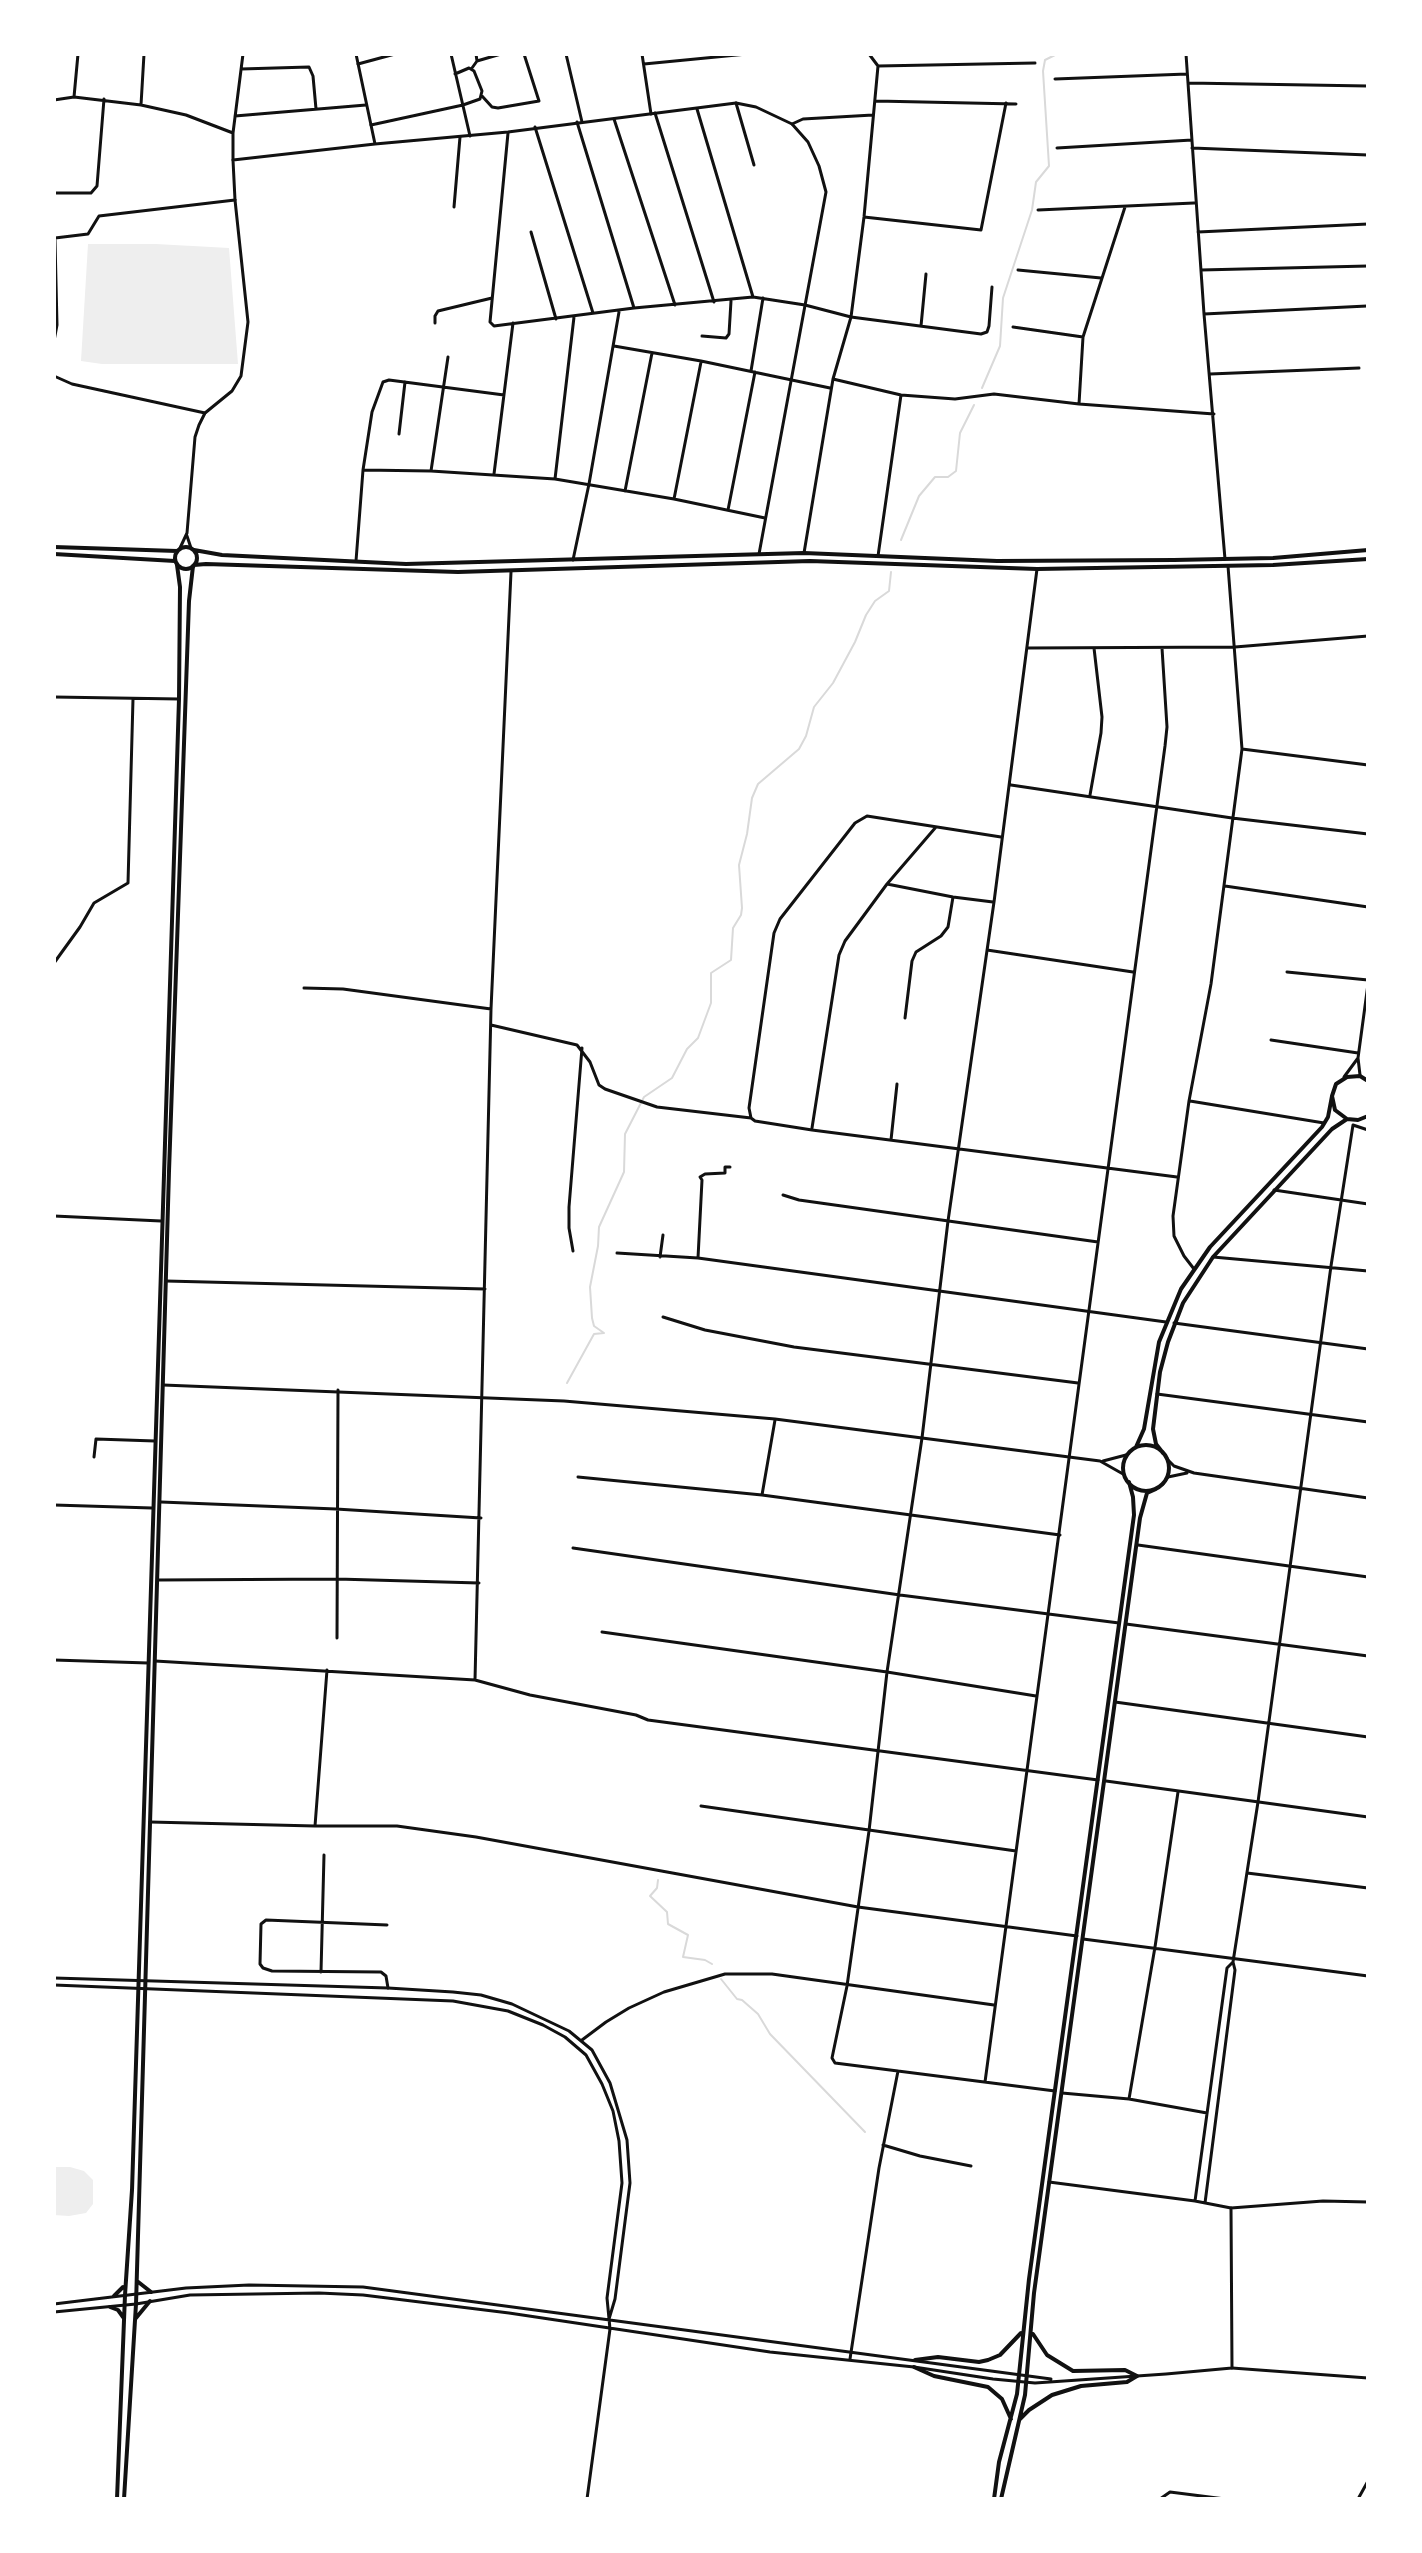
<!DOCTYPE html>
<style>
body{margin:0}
#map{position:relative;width:1422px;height:2553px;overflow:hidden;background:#fff;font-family:"Roboto Serif",serif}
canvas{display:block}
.frame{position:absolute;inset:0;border:56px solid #fff;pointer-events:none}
</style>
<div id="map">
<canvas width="1422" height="2553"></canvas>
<div class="frame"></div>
</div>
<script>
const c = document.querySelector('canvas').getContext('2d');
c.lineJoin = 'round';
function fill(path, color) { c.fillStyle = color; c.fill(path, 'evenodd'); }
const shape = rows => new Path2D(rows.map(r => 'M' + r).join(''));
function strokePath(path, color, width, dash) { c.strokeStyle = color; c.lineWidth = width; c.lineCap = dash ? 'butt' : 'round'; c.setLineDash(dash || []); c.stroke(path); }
fill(shape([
 [88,244,156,244,229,248,238,364,102,364,81,361],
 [54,2167,70,2167,84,2171,93,2180,93,2204,86,2213,69,2216,54,2215]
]), '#eee');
strokePath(shape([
 [982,388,1000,346,1003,298,1032,210,1036,182,1049,166,1043,71,1045,60,1057,54],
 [901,540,919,496,935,477,948,477,956,471,960,433,974,405],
 [567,1383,594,1334,604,1333,594,1326,592,1318,590,1287,598,1246,599,1227,624,1172,625,1134,644,1097,672,1078,687,1049,698,1038,711,1003,711,973,731,960,733,928,741,915,742,908,739,865,747,834,752,798,758,784,799,749,806,736,814,707,833,683,855,642,866,615,875,601,889,591,891,572],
 [658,1880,657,1888,650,1896,667,1912,668,1924,688,1935,683,1957,705,1960,712,1964],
 [721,1979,737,1999,742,2000,758,2014,770,2034,865,2132]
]), '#d9d9d9', 2);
strokePath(shape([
 [451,54,470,136],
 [566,54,582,122],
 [642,54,651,114],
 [1186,54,1204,314,1225,559],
 [477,61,501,54],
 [358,64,395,54],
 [644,64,747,54],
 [878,66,1035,63],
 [472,68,477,61,476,54],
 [241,69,309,67,313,76,316,109],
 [1055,79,1187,74],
 [1188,83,1368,86],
 [482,96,492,107,498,108,539,101,524,54],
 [74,97,78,54],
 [54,100,74,97,141,105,186,115,233,133],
 [876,101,1016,104],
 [736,103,754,165],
 [141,105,144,54],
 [697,109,753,297],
 [655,113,714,302],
 [235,116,366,105],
 [614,119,675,305],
 [577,122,634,308],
 [792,124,803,119,873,115],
 [371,125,463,105,480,99,482,91,474,71,469,68,455,74],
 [535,127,593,313],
 [508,133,490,322,494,326,634,308,753,297,805,305,851,317,981,334,987,332,989,326,992,287],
 [1057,148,1192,140],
 [1192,148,1368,155],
 [233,160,233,133,243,54],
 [54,193,91,193,97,186,104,99],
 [454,207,460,137],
 [1038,210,1194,203],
 [864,217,981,230,1006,103],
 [531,232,556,319],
 [1198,232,1368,224],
 [55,238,88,234,99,216,235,200],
 [1018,270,1101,278],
 [1201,270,1368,266],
 [1204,314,1367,306],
 [435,323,435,316,438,311,492,298],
 [921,326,926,274],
 [1013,327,1083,337],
 [702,336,726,338,729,334,731,301],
 [54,341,57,325,55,240],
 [614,346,701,361,830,388],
 [751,371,763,298],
 [1210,374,1359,368],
 [54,376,72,384,205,413],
 [833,379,901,395,955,399,994,394,1079,404,1214,414],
 [1079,404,1083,337,1125,207],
 [399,434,405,382],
 [363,470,431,471,555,479,674,499,765,518],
 [431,471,448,357],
 [494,474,513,323],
 [555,479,574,317],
 [625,491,652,353],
 [674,499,701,362],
 [728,510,755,372],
 [804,553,833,379,851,317,864,217,878,66,869,54],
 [878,556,901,395],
 [573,560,589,484,619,312],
 [356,561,363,470,372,412,383,382,389,380,504,395],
 [1037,569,994,902,948,1221,922,1438,887,1672,869,1831,847,1986,832,2058,835,2063,1055,2091],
 [1028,648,1235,647,1368,636],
 [54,697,179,699],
 [1242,749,1368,765],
 [1011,785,1232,818,1368,834],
 [1090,795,1101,733,1102,717,1094,648],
 [1001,837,867,816,855,823,780,919,774,933,749,1108,751,1118,755,1121,812,1130,1177,1177],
 [887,884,953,897,993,902],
 [1225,886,1368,907],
 [987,950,1133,972],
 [54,963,80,927,94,903,128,883,133,699],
 [1287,972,1368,980],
 [304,988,343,989,491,1009],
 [905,1018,912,961,916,952,941,936,948,927,953,897],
 [491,1025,577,1045,590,1062,599,1085,605,1089,657,1107,751,1118],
 [1271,1040,1358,1053],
 [1360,1075,1358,1058,1368,984],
 [1344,1077,1358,1058],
 [1190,1101,1324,1123],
 [1353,1125,1368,1130],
 [812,1128,839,955,845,941,887,884,936,827],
 [891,1140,897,1084],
 [1274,1190,1368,1204],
 [783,1195,799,1200,1098,1242],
 [54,1216,161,1221],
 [573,1251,569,1228,569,1207,582,1048],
 [617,1253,698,1258,1166,1322],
 [660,1257,663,1235],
 [1213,1257,1368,1271],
 [698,1258,702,1180,700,1177,705,1174,725,1173,725,1167,730,1167],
 [1194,1269,1184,1256,1174,1236,1173,1216,1189,1101,1211,984,1242,749,1228,566],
 [166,1281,485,1289],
 [663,1317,705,1330,794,1347,1078,1383],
 [1174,1323,1368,1349],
 [1157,1394,1368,1422],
 [94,1457,96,1439,155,1441],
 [1167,1459,1174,1466,1194,1473,1368,1498],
 [578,1477,762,1495,1060,1535],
 [1163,1484,1168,1477,1187,1473],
 [762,1495,775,1420],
 [161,1502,336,1509,481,1518],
 [54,1505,152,1508],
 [1138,1545,1368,1577],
 [573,1548,900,1595,1119,1623],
 [159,1580,337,1579,479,1583],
 [1126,1624,1368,1656],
 [602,1632,887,1672,1036,1696],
 [337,1638,338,1390],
 [54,1660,148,1663],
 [155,1661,475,1680,530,1695,636,1715,648,1720,1098,1780],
 [475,1680,491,1009,511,572],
 [1115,1702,1368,1737],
 [701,1806,1016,1851],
 [150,1822,315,1826,397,1826,476,1837,858,1907,1077,1936],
 [315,1826,327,1670],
 [1247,1873,1368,1888],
 [387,1925,266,1920,261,1924,260,1964,263,1968,272,1971,381,1972,386,1976,388,1988],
 [1083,1939,1368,1976],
 [321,1972,324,1855],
 [582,2040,606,2022,629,2008,664,1992,725,1974,772,1974,994,2005],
 [985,2082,1165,746,1167,727,1162,648],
 [1062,2093,1129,2099,1207,2113],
 [1129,2099,1155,1947,1178,1792],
 [883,2145,920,2156,971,2166],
 [1049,2182,1195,2201,1231,2208],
 [1195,2201,1227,1968,1233,1962,1258,1802,1331,1266,1353,1125],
 [1205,2203,1235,1970,1233,1962],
 [850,2359,879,2168,898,2071],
 [1232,2368,1368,2378],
 [587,2499,610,2329],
 [1160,2499,1170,2492,1225,2499],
 [1358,2499,1368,2481]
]), '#111', 3);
strokePath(shape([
 [356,54,375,144],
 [187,536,191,548],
 [180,548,187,533,195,437,199,425,205,413,232,391,241,376,248,322,235,200,233,160,375,144,508,132,736,103,756,107,792,124,808,142,819,166,826,192,759,554],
 [163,1385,564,1401,775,1419,1100,1461,1123,1474],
 [1103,1461,1126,1455],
 [1106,1781,1368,1817],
 [54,1978,388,1988,453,1992,481,1995,512,2004,569,2031,592,2050,610,2083,627,2140,630,2183,615,2299,609,2319],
 [54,1985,453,2001,508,2011,543,2025,565,2037,586,2055,602,2084,613,2111,619,2141,622,2183,607,2298,610,2329],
 [54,2304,186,2288,249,2285,363,2287,1051,2379],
 [54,2312,136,2304,190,2295,319,2293,363,2295,509,2313,770,2352,914,2367,993,2379,1035,2383,1166,2374,1232,2368,1231,2208,1323,2201,1368,2202]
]), '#111', 3);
strokePath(shape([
 [137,2281,151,2292],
 [114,2296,123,2287],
 [110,2307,118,2310,123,2317],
 [136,2318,150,2301],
 [117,2499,125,2295,132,2190,179,699,180,587,177,565],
 [124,2499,136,2304,169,1171,189,601,193,566]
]), '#111', 4);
strokePath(shape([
 [54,547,177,551],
 '175 558a11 11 0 1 1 22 0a11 11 0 1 1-22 0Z',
 [194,550,222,555,406,564,804,553,997,561,1174,560,1273,558,1368,550],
 [54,554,175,561],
 [194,565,206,564,458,572,810,561,1037,569,1273,565,1368,559],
 [1368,1081,1360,1076,1347,1077,1336,1084,1332,1096,1335,1110,1347,1119,1358,1120,1368,1116],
 '1123 1468a23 23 0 1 1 46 0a23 23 0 1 1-46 0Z',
 [1136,1447,1144,1429,1159,1342,1181,1289,1210,1247,1322,1127,1328,1117,1332,1096],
 [1163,1453,1156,1444,1153,1429,1160,1372,1168,1342,1183,1303,1213,1257,1332,1129,1347,1119],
 [1033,2334,1047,2355,1073,2371,1125,2370,1137,2376],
 [915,2360,938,2357,979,2362,988,2360,1000,2355,1021,2333],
 [914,2367,934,2376,988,2387,1002,2399,1011,2419],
 [1020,2419,1029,2410,1052,2395,1081,2386,1127,2382,1137,2376],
 [994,2499,999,2462,1017,2394,1029,2279,1134,1515,1133,1497,1129,1482],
 [1001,2499,1025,2395,1034,2293,1140,1518,1147,1493,1156,1489]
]), '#111', 4);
</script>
